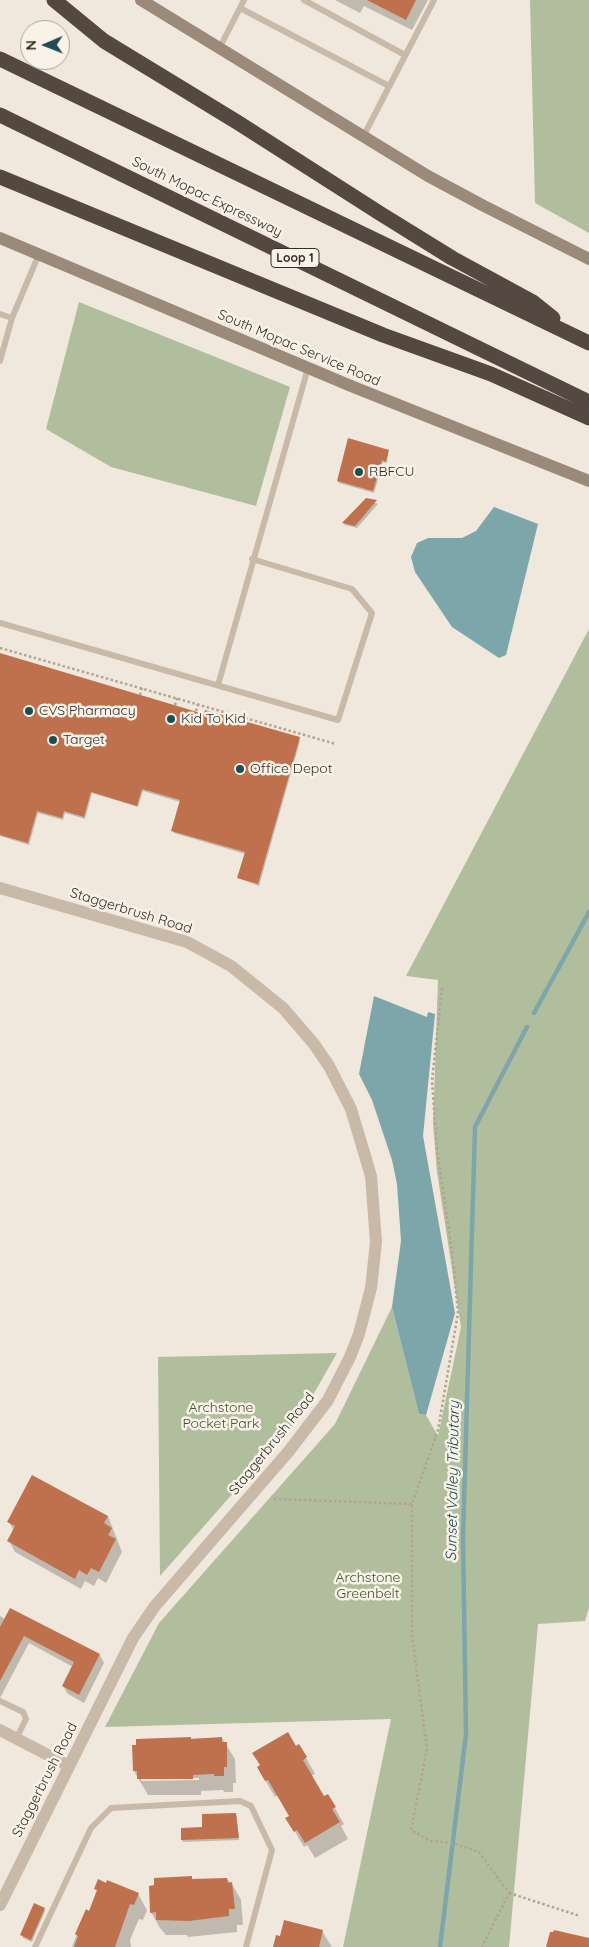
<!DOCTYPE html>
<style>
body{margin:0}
#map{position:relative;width:589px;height:1947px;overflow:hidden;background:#f0e8dc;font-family:Quicksand,sans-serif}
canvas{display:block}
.north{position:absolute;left:20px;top:20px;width:50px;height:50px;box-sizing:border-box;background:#f8f2e8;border:1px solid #aaa39b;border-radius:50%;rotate:269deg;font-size:14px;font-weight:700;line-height:20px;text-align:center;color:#352d28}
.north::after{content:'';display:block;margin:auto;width:18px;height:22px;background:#204c54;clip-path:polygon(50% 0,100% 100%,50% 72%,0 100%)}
</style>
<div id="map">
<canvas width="589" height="1947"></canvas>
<div class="north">N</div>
</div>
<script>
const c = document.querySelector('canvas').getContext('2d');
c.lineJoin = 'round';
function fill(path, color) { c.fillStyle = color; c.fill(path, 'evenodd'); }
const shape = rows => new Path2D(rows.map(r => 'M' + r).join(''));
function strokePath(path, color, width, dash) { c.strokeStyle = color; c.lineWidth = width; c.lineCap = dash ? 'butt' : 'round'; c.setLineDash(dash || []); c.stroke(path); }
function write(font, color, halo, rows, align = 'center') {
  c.font = font + ' Quicksand,sans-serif'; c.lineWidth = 5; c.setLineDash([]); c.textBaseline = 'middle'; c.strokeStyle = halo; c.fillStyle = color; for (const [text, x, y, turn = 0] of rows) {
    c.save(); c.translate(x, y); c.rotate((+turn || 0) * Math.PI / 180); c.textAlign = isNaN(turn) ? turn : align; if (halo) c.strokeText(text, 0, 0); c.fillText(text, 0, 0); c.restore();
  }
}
fill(shape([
 [530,0,589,0,589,233,535,203],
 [79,302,290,387,256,506,111,467,46,429],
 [589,629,589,1607,585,1621,538,1624,509,1947,343,1947,391,1719,105,1727,159,1623,335,1424,392,1307,419,1414,426,1415,438,1436,461,1327,437,1172,433,1123,438,980,406,976],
 [337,1353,301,1416,160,1576,158,1357]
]), '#b1be9d');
fill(shape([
 [494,507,538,524,506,655,499,658,452,627,415,572,411,557,417,543,428,538,462,538,476,531],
 [374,996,427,1017,428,1012,435,1014,423,1136,455,1313,426,1415,419,1414,392,1307,401,1241,397,1184,392,1160,372,1100,359,1074]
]), '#7da6ab');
fill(shape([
 [335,0,428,0,412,30,364,6,360,13],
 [388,451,387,463,383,462,374,493,339,483,338,481],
 [366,499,378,504,357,528,345,525,344,524],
 [0,655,205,715,299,738,300,741,259,886,238,878,245,854,174,833,172,830,180,802,143,791,138,807,92,793,85,819,65,813,63,820,38,813,29,845,0,836],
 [108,1516,122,1552,106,1583,98,1578,94,1586,85,1581,81,1589,15,1552,9,1541,14,1531,9,1522],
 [11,1609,100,1655,104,1663,84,1703,68,1694,63,1686,73,1667,29,1643,0,1698,0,1616,5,1619],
 [222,1738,235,1759,236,1783,233,1783,233,1792,224,1792,223,1790,201,1791,201,1795,148,1795,134,1771,137,1740],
 [141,1778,199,1778,199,1780,141,1781],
 [299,1745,315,1774,311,1776,324,1798,328,1796,344,1824,341,1826,348,1839,315,1858,307,1845,304,1847,287,1818,291,1816,278,1795,275,1797,258,1768],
 [236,1814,239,1840,183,1842,182,1840],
 [192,1878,193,1881,227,1879,232,1884,241,1900,243,1925,237,1925,237,1932,188,1937,187,1935,166,1935,160,1928,151,1912],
 [96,1889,138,1894,147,1910,143,1920,139,1919,130,1940,131,1947,72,1947,86,1911,90,1913,98,1893],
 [44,1909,45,1911,32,1942,23,1938,22,1935],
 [322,1931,332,1947,275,1947]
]), '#0003');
strokePath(shape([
 [534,1013,589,912],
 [440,1947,466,1734,463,1538,475,1127,527,1027]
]), '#7da6ab', 4.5);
fill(shape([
 [367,0,416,0,406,20],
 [348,438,389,450,386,462,382,460,373,491,337,481],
 [366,498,377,500,355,526,342,523],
 [0,653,204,714,205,710,300,737,258,884,237,878,245,852,171,831,180,800,142,789,137,806,91,792,84,817,64,811,62,818,37,811,28,843,0,835],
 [32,1475,108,1516,104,1523,112,1528,108,1535,116,1539,99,1572,91,1568,87,1575,79,1570,75,1579,7,1541,15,1526,7,1522],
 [10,1608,100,1654,79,1695,62,1686,74,1662,24,1636,0,1681,0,1627],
 [288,1732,296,1746,299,1744,307,1757,303,1760,324,1796,328,1794,336,1807,332,1809,340,1822,305,1843,297,1830,294,1832,285,1818,289,1816,268,1780,265,1781,257,1767,260,1765,252,1753],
 [191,1737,191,1739,222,1737,222,1742,227,1742,227,1767,224,1767,224,1776,214,1776,214,1774,193,1775,193,1779,137,1779,137,1771,133,1771,132,1745,136,1745,136,1739],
 [236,1813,239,1838,181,1840,181,1828,202,1827,202,1814],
 [192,1876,192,1879,227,1878,228,1883,232,1882,235,1909,229,1909,229,1916,189,1921,156,1920,156,1912,150,1913,149,1886,154,1885,154,1878],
 [98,1879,106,1883,107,1880,139,1893,134,1905,130,1904,115,1947,74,1947,78,1936,75,1934,86,1909,89,1911,97,1890,94,1889],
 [34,1903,45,1908,31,1940,20,1935],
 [284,1920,323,1930,319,1947,273,1947,276,1935,280,1936],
 [554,1930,589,1938,589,1947,546,1947,550,1932,553,1932]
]), '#be714c');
strokePath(shape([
 [0,648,336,744],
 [140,695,142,688],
 [175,705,177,698],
 [196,711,198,704],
 [442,988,432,1081,437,1150,452,1251,458,1313,438,1430,412,1504,412,1635,427,1749,411,1830,430,1841,453,1843,479,1852,509,1893,482,1947],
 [274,1499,412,1504],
 [509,1893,580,1916]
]), '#b3a393', 2.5, [2.5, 2.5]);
strokePath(shape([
 [304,0,405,55],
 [240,8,389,86],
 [219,49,244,0],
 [363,137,434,0],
 [0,314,12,318,39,254],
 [0,361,12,318],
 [0,623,338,720,372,613,352,589,252,559],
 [218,685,308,368],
 [0,1701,23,1712,26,1719,16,1739],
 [35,1947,91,1828,111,1808,240,1801,251,1806,272,1850,246,1947]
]), '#c8b9a9', 6);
strokePath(shape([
 [0,888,187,942,231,966,283,1008,314,1044,329,1066,351,1109,371,1176,376,1242,371,1288,359,1334,350,1357,328,1400,289,1451,155,1606,133,1638,0,1905],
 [0,1730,69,1766]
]), '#c8b9a9', 12);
strokePath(shape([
 [141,0,428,176,484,206,589,259],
 [0,238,351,386,589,481]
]), '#9b897a', 12);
strokePath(shape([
 [54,0,104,41,237,122,381,214,452,258,533,302,553,318],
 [0,59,589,343],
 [0,115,589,402],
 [0,177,383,335,491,374,589,418]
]), '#554840', 15);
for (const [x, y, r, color] of [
 [359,472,5,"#204c54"],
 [29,711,5,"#204c54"],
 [171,719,5,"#204c54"],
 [53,740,5,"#204c54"],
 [240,769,5,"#204c54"]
]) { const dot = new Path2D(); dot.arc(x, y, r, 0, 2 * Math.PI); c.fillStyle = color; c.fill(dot); strokePath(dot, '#f8f2e8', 2); }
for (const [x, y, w] of [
 [295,258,48]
]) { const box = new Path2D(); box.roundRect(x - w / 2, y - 9.5, w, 19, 4); c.fillStyle = '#f8f2e8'; c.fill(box); strokePath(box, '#352d28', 1); }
write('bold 12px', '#352d28', null, [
 ["Loop 1",295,258]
]);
write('14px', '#352d28', '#f8f2e8', [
 ["South Mopac Expressway",207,197,26],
 ["South Mopac Service Road",299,348,23],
 ["Staggerbrush Road",131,911,17],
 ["Staggerbrush Road",272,1444,-51],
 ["Staggerbrush Road",45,1780,-63]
]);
write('14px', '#352d28', '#f8f2e8', [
 ["RBFCU",369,472],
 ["CVS Pharmacy",39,711],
 ["Kid To Kid",181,719],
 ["Target",63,740],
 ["Office Depot",250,769]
], 'left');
write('14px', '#42522e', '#f8f2e8', [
 ["Archstone",221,1408],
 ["Pocket Park",221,1424],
 ["Archstone",368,1578],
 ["Greenbelt",368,1594]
]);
write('italic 15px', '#204c54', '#f8f2e8', [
 ["Sunset Valley Tributary",453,1481,-89]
]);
</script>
